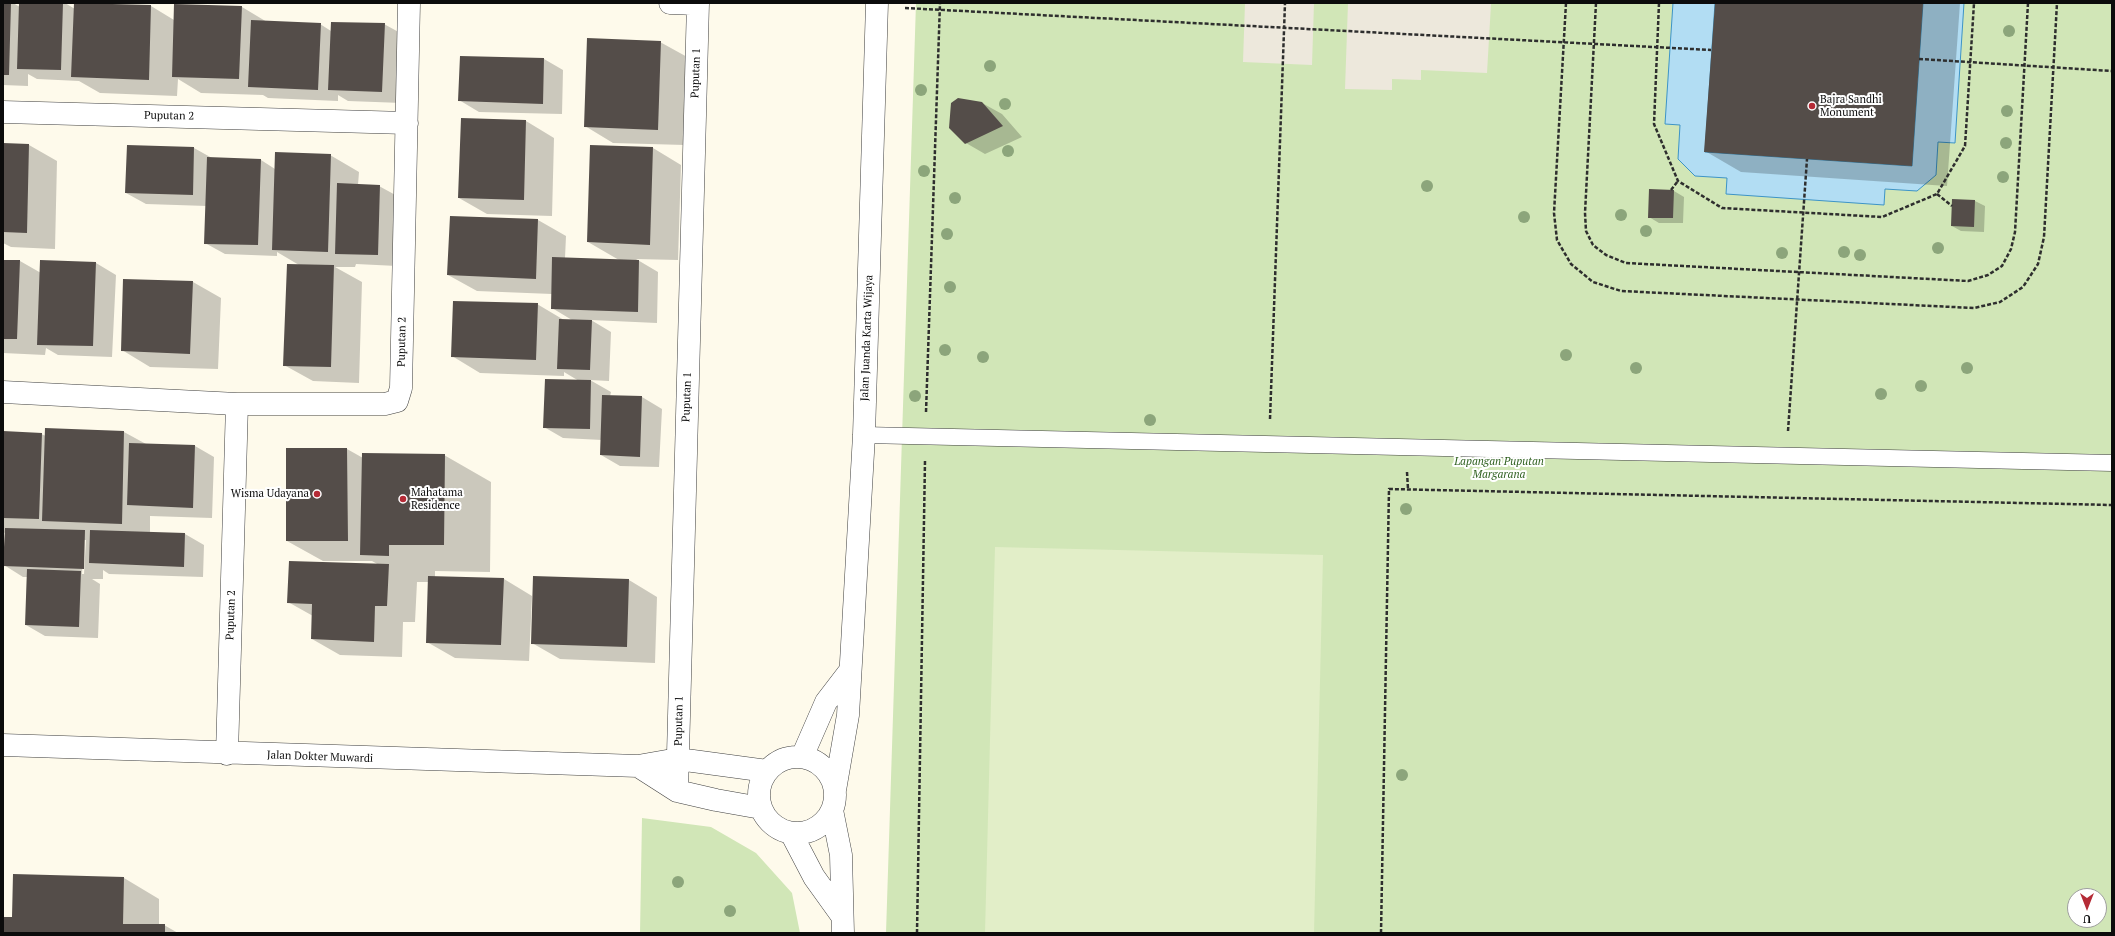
<!DOCTYPE html>
<style>
body{margin:0}
#map{position:relative;width:2115px;height:936px;overflow:hidden;background:#fefaeb;font-family:"PT Serif",serif}
canvas{display:block}
.frame{position:absolute;inset:0;border:4px solid #0c0c0c;pointer-events:none}
.north{position:absolute;left:2067px;top:888px;width:40px;height:40px;box-sizing:border-box;background:#fff;border:1px solid #9e9e9e;border-radius:50%;rotate:180deg;font-size:11px;font-weight:700;line-height:16px;text-align:center;color:#0c0c0c}
.north::after{content:'';display:block;margin:auto;width:14px;height:18px;background:#b52b36;clip-path:polygon(50% 0,100% 100%,50% 72%,0 100%)}
</style>
<div id="map">
<canvas width="2115" height="936"></canvas>
<div class="frame"></div>
<div class="north">U</div>
</div>
<script>
const c = document.querySelector('canvas').getContext('2d');
c.lineJoin = 'round';
function fill(path, color) { c.fillStyle = color; c.fill(path, 'evenodd'); }
const shape = rows => new Path2D(rows.map(r => 'M' + r).join(''));
function strokePath(path, color, width, dash) { c.strokeStyle = color; c.lineWidth = width; c.lineCap = dash ? 'butt' : 'round'; c.setLineDash(dash || []); c.stroke(path); }
function write(font, color, halo, rows, align = 'center') {
  c.font = font + ' "PT Serif",serif'; c.lineWidth = 4; c.setLineDash([]); c.textBaseline = 'middle'; c.strokeStyle = halo; c.fillStyle = color; for (const [text, x, y, turn = 0] of rows) {
    c.save(); c.translate(x, y); c.rotate((+turn || 0) * Math.PI / 180); c.textAlign = isNaN(turn) ? turn : align; if (halo) c.strokeText(text, 0, 0); c.fillText(text, 0, 0); c.restore();
  }
}
fill(shape([
 [916,3,2112,3,2112,933,886,933],
 [2075,896,2099,896,2099,920,2075,920],
 [642,818,711,827,756,853,792,893,800,933,640,933]
]), '#d1e6b7');
fill(shape([
 [995,547,1323,555,1314,933,985,933]
]), '#e2eec8');
fill(shape([
 [1245,3,1314,3,1312,65,1243,62],
 [1348,3,1491,4,1487,73,1421,70,1421,80,1392,79,1392,90,1345,89]
]), '#ede8dc');
const water = shape([
 [1673,3,1715,3,1705,152,1912,166,1923,3,1964,3,1955,143,1938,142,1936,175,1917,191,1885,189,1884,205,1726,194,1727,178,1695,176,1678,159,1680,125,1665,124,1673,3]
]);
fill(water, '#b2ddf3');
strokePath(water, '#3d94c7', 1);
fill(shape([
 [3,3,13,3,20,7,20,3,65,3,75,9,75,4,151,6,174,20,242,7,267,22,320,24,331,31,384,24,404,35,402,103,348,101,338,95,338,101,268,98,263,95,201,93,178,79,177,96,100,93,79,81,37,79,28,74,28,86,3,85],
 [1716,3,1960,3,1947,186,1741,172,1705,151],
 [660,42,689,58,685,145,613,143,585,126],
 [544,59,563,70,562,114,479,112,459,100],
 [982,103,1002,114,1022,137,985,154,966,143],
 [462,119,526,121,554,138,552,216,487,214,459,198],
 [3,144,29,145,57,161,55,249,11,247,3,243],
 [194,148,212,158,261,160,275,169,330,155,359,172,358,185,379,186,399,197,397,266,356,264,355,267,335,267,362,282,359,383,313,381,284,365,299,265,277,252,277,256,225,254,205,243,207,206,146,204,126,193],
 [653,148,681,165,678,260,636,259,658,272,657,323,591,320,611,332,609,381,590,380,611,392,610,397,642,397,662,409,659,467,620,466,601,455,602,440,563,438,544,427,579,381,564,372,564,376,480,373,452,356,537,304,564,320,572,320,552,308,552,294,477,291,448,275,538,220,566,236,565,258,619,260,588,242],
 [1650,190,1674,191,1684,197,1683,223,1659,223,1649,217],
 [1953,200,1975,201,1985,206,1984,232,1961,231,1952,226],
 [3,261,20,261,41,273,41,261,96,263,116,275,112,357,58,355,46,348,45,355,3,353],
 [193,282,221,298,218,369,150,367,122,350],
 [46,429,124,432,146,444,195,446,214,457,212,518,150,516,150,533,185,534,204,545,203,577,109,574,103,570,103,579,92,579,100,584,98,638,45,636,26,625,27,577,23,577,4,565,5,533,3,532,3,432,41,434,46,436],
 [84,540,86,540,84,574,82,574],
 [287,449,347,449,363,458,444,455,491,482,490,572,435,571,435,577,504,579,532,596,529,661,455,658,427,642,429,582,417,582,415,622,403,622,402,657,340,655,312,639,313,616,288,602,379,565,372,561,323,561,287,541],
 [629,580,657,597,655,663,560,659,532,643],
 [124,878,159,899,159,925,164,925,178,933,3,933,3,918,13,918]
]), '#0003');
fill(shape([
 [3,3,11,3,9,75,3,75],
 [19,3,63,3,61,70,17,69],
 [74,3,151,5,149,80,71,77],
 [1715,3,1923,3,1912,166,1704,152],
 [174,4,242,6,239,79,172,77],
 [251,20,321,23,318,90,248,87],
 [331,22,385,23,382,92,328,90],
 [587,38,661,41,658,130,584,127],
 [460,56,544,58,543,104,458,101],
 [958,98,982,102,1003,126,965,144,949,128,951,103],
 [461,118,526,120,524,200,458,198],
 [3,143,29,144,27,233,3,232],
 [127,145,194,147,193,195,125,193],
 [590,145,653,147,650,245,587,242],
 [275,152,331,154,328,252,272,250],
 [207,157,261,159,258,245,204,244],
 [337,183,380,185,378,255,335,254],
 [1649,189,1674,190,1673,218,1648,218],
 [1952,199,1975,200,1974,227,1951,226],
 [450,216,538,219,536,279,447,275],
 [552,257,639,260,638,312,551,309],
 [3,260,20,260,17,339,3,339],
 [40,260,96,262,93,346,37,345],
 [287,264,334,265,331,367,283,366],
 [123,279,193,281,190,354,121,351],
 [453,301,538,303,536,360,451,357],
 [559,319,592,320,590,370,557,369],
 [545,379,591,380,590,429,543,428],
 [602,395,642,396,640,457,600,455],
 [45,428,124,431,122,524,42,521],
 [3,431,42,433,39,519,3,518],
 [129,443,195,445,193,508,127,505],
 [286,448,347,448,348,541,286,541],
 [362,453,445,454,444,545,389,545,389,556,360,555],
 [5,528,85,530,84,569,3,566],
 [90,530,185,533,184,567,89,563],
 [289,561,389,564,387,606,375,606,374,642,311,639,312,604,287,603],
 [27,569,81,571,79,627,25,625],
 [428,576,504,578,501,645,426,643],
 [533,576,629,579,627,647,531,644],
 [13,874,124,877,123,924,165,924,165,933,3,933,3,917,12,917]
]), '#544d49');
const service = shape([
 [864,435,2112,463]
]);
const minor = shape([
 [670,3,698,4],
 [3,112,407,123],
 [3,392,237,404,385,404,397,401,401,388,409,3],
 [3,745,638,766,678,759,767,771],
 [227,754,237,404],
 '759 795a38 38 0 1 1 76 0a38 38 0 1 1-76 0Z',
 [802,757,826,702,849,672],
 [638,766,677,791,716,800,761,808],
 [835,790,848,715,864,435,877,3],
 [677,791,698,3],
 [832,810,841,855,843,933],
 [791,833,814,877,842,916]
]);
strokePath(service, '#3f3f3f', 17);
strokePath(minor, '#3f3f3f', 23);
strokePath(shape([
 [1566,3,1554,213,1557,240,1571,264,1593,282,1621,291,1974,308,2000,302,2023,287,2038,264,2044,237,2057,3],
 [1596,3,1585,213,1586,231,1593,245,1606,255,1626,263,1968,281,1988,275,2002,266,2011,249,2015,232,2028,3],
 [1659,3,1654,124,1678,181,1722,208,1882,217,1937,194,1965,146,1974,3],
 [905,8,1711,50],
 [1919,59,2112,71],
 [1671,190,1678,181],
 [1937,194,1952,206],
 [926,412,940,3],
 [1270,419,1285,3],
 [1788,431,1807,159],
 [1407,472,1408,489],
 [917,933,925,461],
 [1381,933,1389,489,2112,505]
]), '#2e2e2e', 2.5, [4, 2]);
strokePath(service, '#fff', 16);
strokePath(minor, '#fff', 22);
c.fillStyle = '#8ca57b';
for (const [x, y] of [
 [2009,31],
 [990,66],
 [921,90],
 [1005,104],
 [2007,111],
 [2006,143],
 [1008,151],
 [924,171],
 [2003,177],
 [1427,186],
 [955,198],
 [1621,215],
 [1524,217],
 [1646,231],
 [947,234],
 [1938,248],
 [1844,252],
 [1782,253],
 [1860,255],
 [950,287],
 [945,350],
 [1566,355],
 [983,357],
 [1636,368],
 [1967,368],
 [1921,386],
 [1881,394],
 [915,396],
 [1150,420],
 [1406,509],
 [1402,775],
 [678,882],
 [730,911]
]) { c.beginPath(); c.arc(x, y, 6, 0, 2 * Math.PI); c.fill(); }
for (const [x, y, r, color] of [
 [1812,106,4,"#b52b36"],
 [317,494,4,"#b52b36"],
 [403,499,4,"#b52b36"]
]) { const dot = new Path2D(); dot.arc(x, y, r, 0, 2 * Math.PI); c.fillStyle = color; c.fill(dot); strokePath(dot, '#fff', 1.5); }
write('11px', '#0c0c0c', '#fff', [
 ["Puputan 1",696,73,-88],
 ["Puputan 2",169,116,1],
 ["Jalan Juanda Karta Wijaya",867,338,-88],
 ["Puputan 2",402,342,-89],
 ["Puputan 1",687,397,-88],
 ["Puputan 2",231,615,-88],
 ["Puputan 1",679,721,-89],
 ["Jalan Dokter Muwardi",320,757,2]
]);
write('11px', '#0c0c0c', '#fff', [
 ["Bajra Sandhi",1820,100],
 ["Monument",1820,113],
 ["Mahatama",411,493],
 ["Residence",411,506],
 ["Wisma Udayana",309,494,"right"]
], 'left');
write('italic 11px', '#2f6020', '#fff', [
 ["Lapangan Puputan",1499,462],
 ["Margarana",1499,475]
]);
</script>
